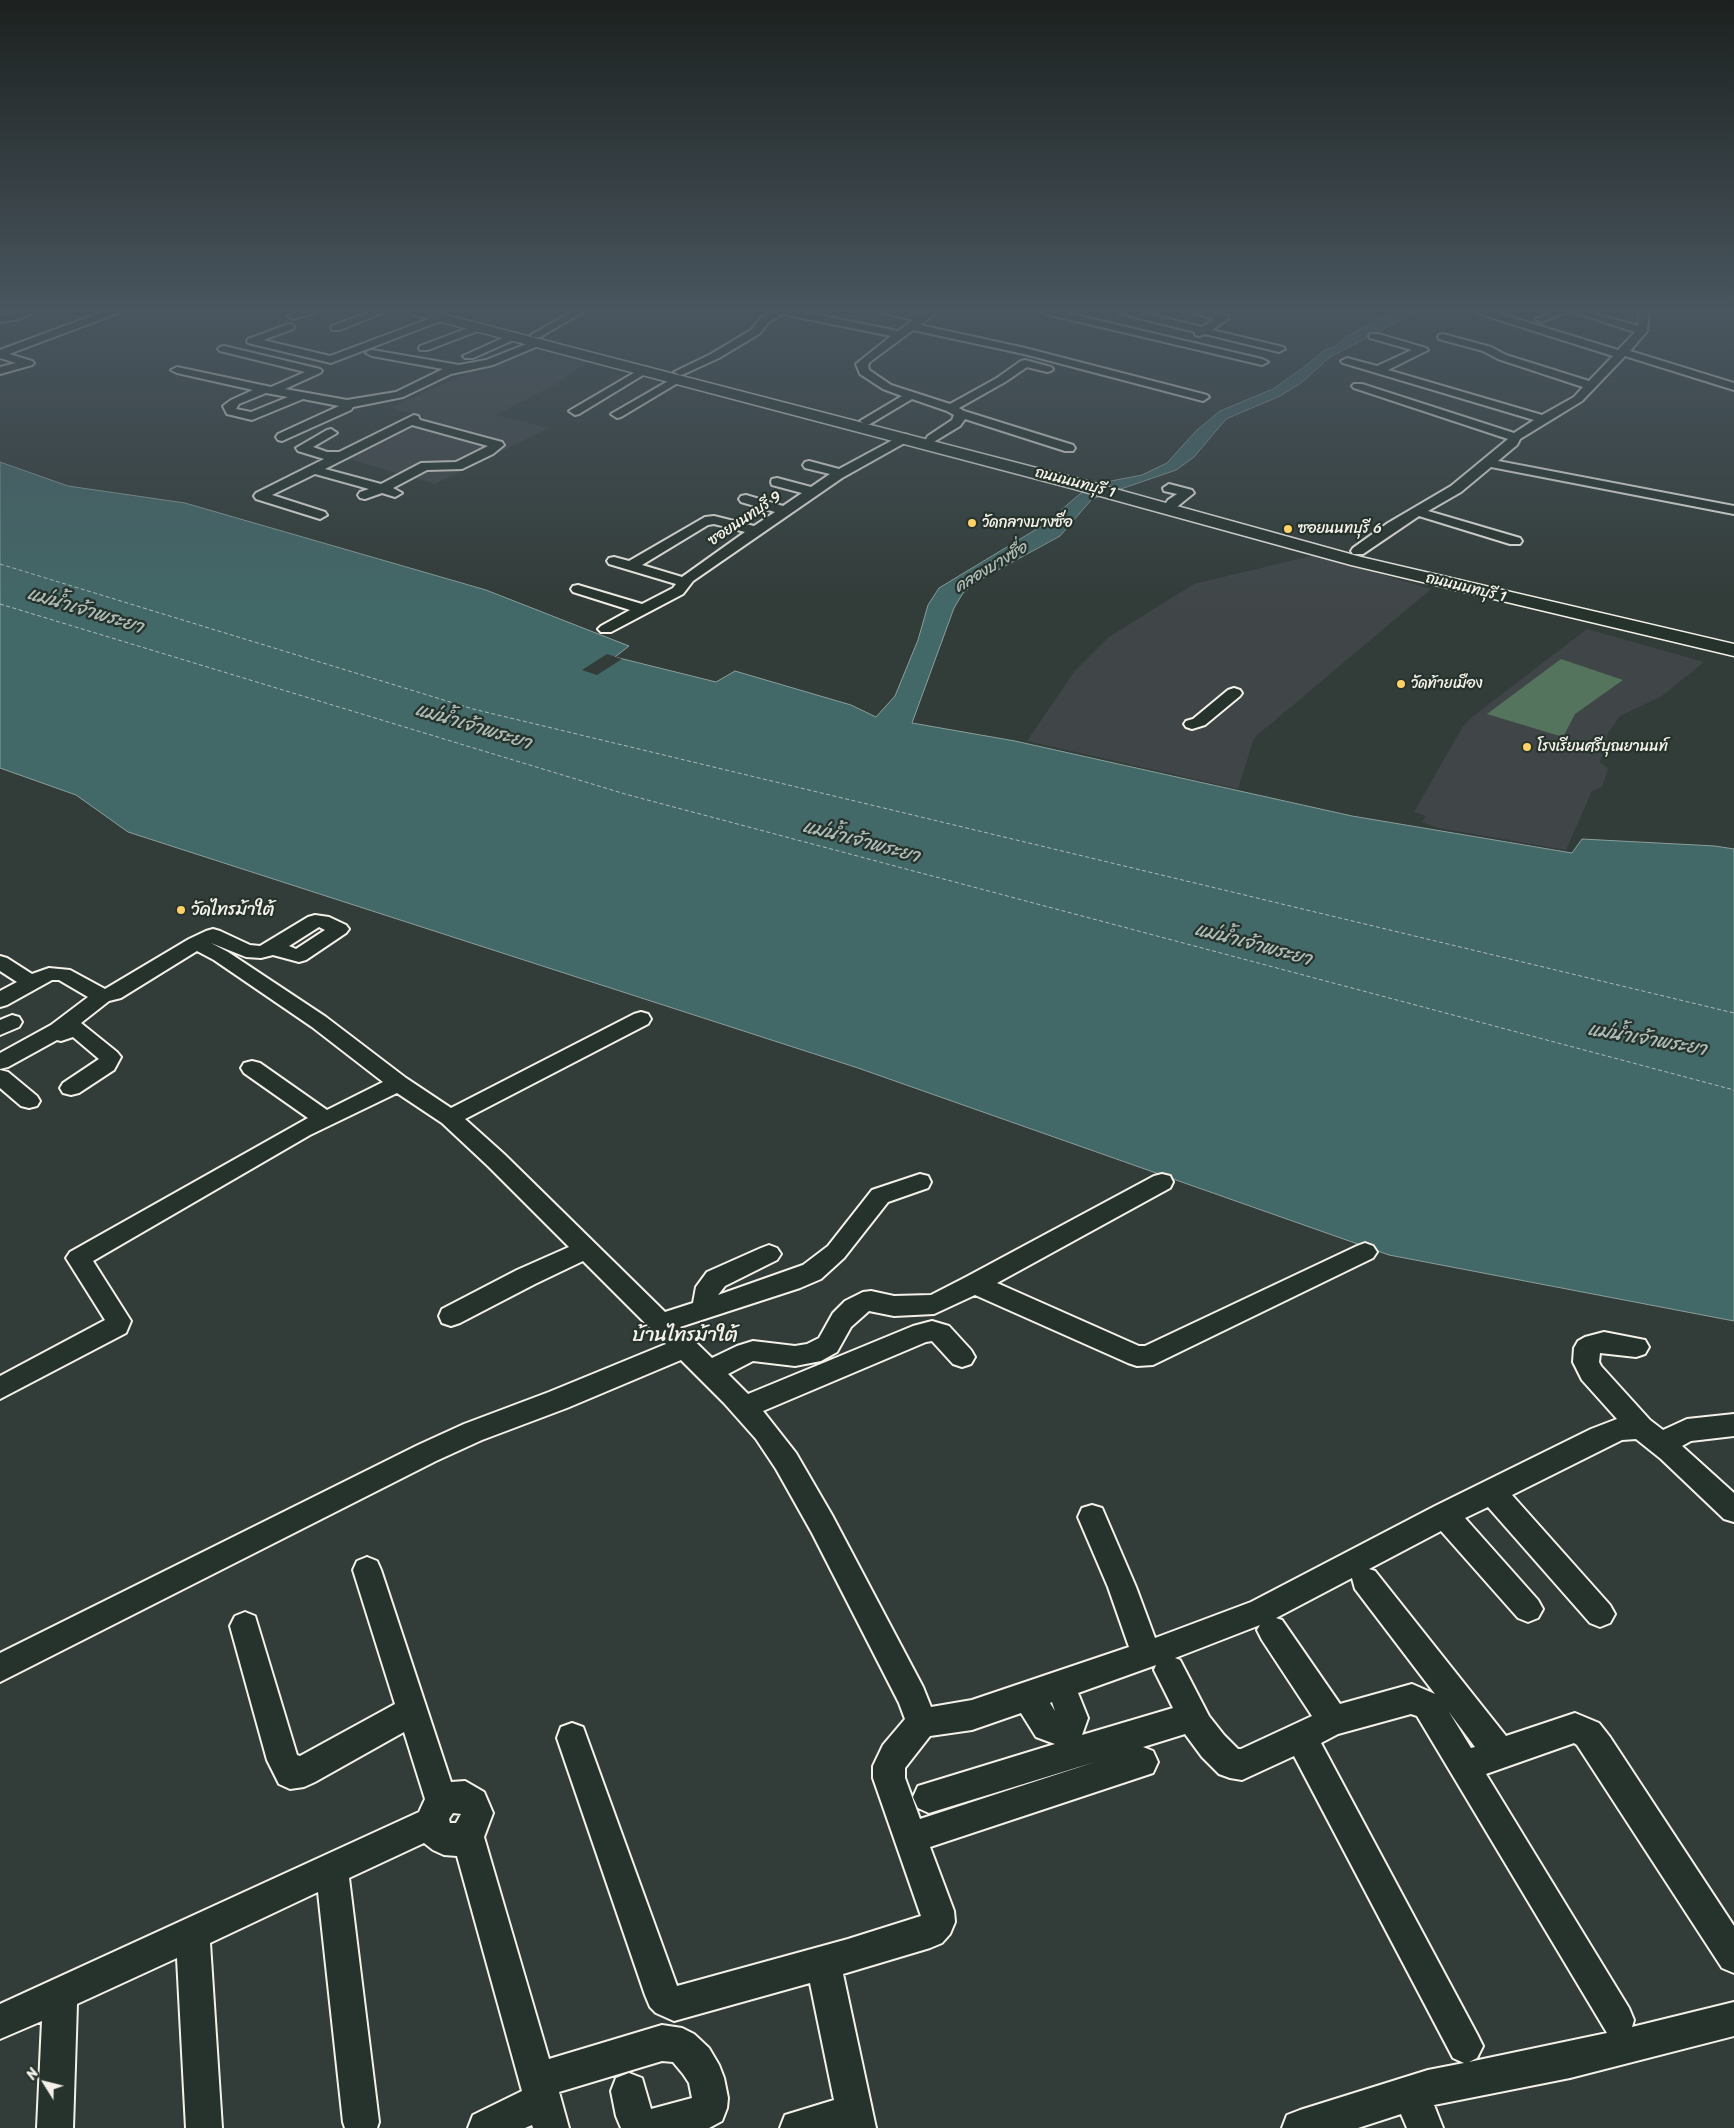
<!DOCTYPE html>
<meta charset="utf-8">
<style>
body{margin:0}
#map{position:relative;width:1734px;height:2128px;overflow:hidden;background:#323c39;font-family:Sriracha,sans-serif}
canvas{display:block}
.north{position:absolute;left:20px;top:2058px;width:50px;height:50px;-webkit-text-stroke:4px #26332d;paint-order:stroke;rotate:306deg;font-size:14px;font-weight:700;line-height:20px;text-align:center;color:#f4f1e8}
.north::after{content:'';display:block;margin:auto;width:18px;height:22px;background:#f4f1e8;clip-path:polygon(50% 0,100% 100%,50% 72%,0 100%)}
</style>
<div id="map">
<canvas width="1734" height="2128"></canvas>
<div class="north">N</div>
</div>
<script>
const c = document.querySelector('canvas').getContext('2d');
c.lineJoin = 'round';
function fill(path, color) { c.fillStyle = color; c.fill(path, 'evenodd'); }
const shape = rows => new Path2D(rows.map(r => 'M' + r).join(''));
function strokePath(path, color, width, dash) { c.strokeStyle = color; c.lineWidth = width; c.lineCap = dash ? 'butt' : 'round'; c.setLineDash(dash || []); c.stroke(path); }
function write(font, color, halo, rows, align = 'center') {
  c.font = font + ' Sriracha,"Playpen Sans Thai",sans-serif'; c.lineWidth = 4.5; c.setLineDash([]); c.textBaseline = 'middle'; c.strokeStyle = halo; c.fillStyle = color; for (const [text, x, y, turn = 0] of rows) {
    c.save(); c.translate(x, y); c.rotate((+turn || 0) * Math.PI / 180); c.textAlign = isNaN(turn) ? turn : align; if (halo) c.strokeText(text, 0, 0); c.fillText(text, 0, 0); c.restore();
  }
}
fill(shape([
 [539,345,597,360,576,369,560,382,496,415,549,428,435,484,341,457,424,417,391,408,479,368],
 [1315,555,1431,589,1254,738,1238,789,1027,741,1074,672,1109,637,1194,584],
 [1587,629,1704,662,1662,696,1620,716,1608,733,1600,762,1608,769,1602,787,1592,791,1566,850,1439,828,1422,822,1426,816,1414,812,1462,728,1472,717]
]), '#404648');
fill(shape([
 [1561,659,1623,680,1575,714,1563,737,1487,714]
]), '#55745d');
const water = shape([
 [1400,311,1418,311,1330,357,1301,383,1280,396,1226,419,1194,457,1176,470,1092,499,1060,536,976,582,963,593,954,608,912,723,1015,741,1352,816,1572,853,1582,839,1715,846,1734,849,1734,1321,1389,1255,858,1068,128,832,76,795,0,768,0,462,68,486,185,503,486,590,629,646,615,657,716,682,735,671,851,705,876,717,895,696,918,640,928,605,939,588,1045,524,1081,493,1111,481,1142,475,1167,463,1196,431,1220,411,1273,389,1303,368,1325,350,1334,347,1349,335,1373,322,1400,311]
]);
fill(water, '#436868');
strokePath(water, '#8a9f9b', 1);
fill(shape([
 [607,654,622,659,597,675,582,670]
]), '#323c39');
strokePath(shape([
 [0,564,473,709,1734,1013],
 [0,604,625,794,1734,1090]
]), '#adbab5', 1, [4, 2.5]);
const minor = shape([
 [22,311,36,311,19,319,0,322,0,316,22,311],
 [105,311,119,311,118,313,9,354,32,361,34,363,32,365,0,374,0,367,16,363,0,358,0,350,105,311],
 [300,311,315,311,314,313,293,319,288,316,300,311],
 [373,311,387,311,340,330,332,330,331,328,332,326,373,311],
 [573,311,585,311,540,337,532,337,531,335,573,311],
 [772,311,798,311,898,331,913,320,882,313,881,311,899,311,920,315,927,311,938,311,920,325,1025,348,1207,395,1209,397,1203,401,1024,354,913,330,870,362,868,365,869,370,891,385,950,404,997,378,1021,361,1025,360,1051,367,1053,369,1051,371,1047,372,1027,367,1005,382,959,408,964,411,1073,445,1075,448,1073,451,1065,451,965,419,960,426,932,443,928,442,926,439,928,436,952,420,954,415,947,411,912,399,870,424,866,425,860,421,902,396,883,389,860,374,856,364,891,336,782,314,769,322,759,334,719,358,684,374,680,375,674,372,711,354,751,330,761,318,772,311],
 [1041,311,1058,311,1262,359,1268,362,1262,365,1046,314,1041,311],
 [1118,311,1135,311,1202,327,1215,319,1194,313,1193,311,1209,311,1228,316,1229,318,1212,330,1283,347,1285,349,1279,352,1205,334,1199,336,1195,335,1195,332,1119,313,1118,311],
 [1476,311,1491,311,1618,350,1635,332,1570,311,1541,322,1536,319,1556,311,1585,311,1638,326,1639,311,1649,311,1647,331,1630,351,1734,383,1734,390,1625,356,1582,401,1520,439,1517,445,1498,461,1734,506,1734,514,1491,467,1461,492,1428,511,1520,538,1522,541,1520,544,1510,544,1419,516,1363,554,1353,554,1351,551,1353,548,1388,523,1451,486,1508,439,1354,388,1352,386,1354,384,1362,384,1514,433,1534,420,1343,363,1341,361,1347,358,1377,366,1412,350,1370,338,1369,336,1370,334,1378,334,1426,348,1428,350,1388,370,1542,415,1574,397,1583,387,1498,359,1483,351,1439,339,1438,337,1439,335,1443,334,1491,347,1506,355,1589,381,1613,356,1477,313,1476,311],
 [442,314,447,317,446,319,331,363,248,343,247,341,248,339,289,324,293,325,294,327,293,329,263,340,330,356,442,314],
 [479,324,483,325,484,327,483,329,428,350,420,350,419,348,420,346,479,324],
 [514,333,518,334,519,336,518,338,473,358,465,358,463,356,514,333],
 [539,339,543,340,544,342,543,344,493,365,451,374,403,397,353,407,351,410,282,441,278,440,276,437,278,434,339,406,303,399,252,420,227,414,223,406,231,400,253,390,177,373,171,370,177,367,271,387,305,372,220,351,218,349,220,347,224,346,320,369,322,371,320,373,285,389,347,400,396,392,443,369,372,356,366,353,368,351,372,350,459,365,486,360,539,339],
 [266,393,288,397,251,412,236,409,239,404,266,393],
 [644,367,648,368,650,370,648,372,579,414,575,415,569,411,644,367],
 [677,376,681,377,683,379,681,381,621,417,617,418,611,414,677,376],
 [414,415,418,416,420,420,502,442,504,445,493,454,462,469,427,470,393,488,402,493,395,497,382,493,365,499,360,498,358,495,360,492,369,489,315,474,272,495,325,512,327,515,320,519,256,499,254,496,256,493,324,459,298,451,296,448,327,430,331,429,337,433,313,447,327,452,339,452,414,415],
 [412,425,488,446,456,462,421,463,381,484,325,469,412,425],
 [904,434,908,435,910,438,908,441,842,478,693,581,683,594,611,632,601,632,598,629,601,626,630,610,573,592,571,589,573,586,578,585,642,604,673,588,676,584,609,564,607,561,609,558,614,557,629,561,705,517,714,516,754,526,775,512,741,502,739,499,741,496,746,495,783,506,802,493,772,485,771,482,772,479,777,478,811,487,830,474,805,468,803,465,805,462,809,461,839,469,904,434],
 [714,524,745,532,682,577,642,565,708,525,714,524],
 [1169,484,1192,490,1194,493,1178,506,1168,506,1166,503,1168,500,1177,494,1164,491,1163,488,1169,484],
 [1234,688,1240,690,1242,693,1240,696,1205,725,1192,729,1186,727,1184,724,1186,721,1193,719,1228,690,1234,688],
 [315,915,329,917,346,925,349,929,346,933,306,960,299,962,273,955,261,958,246,957,211,943,228,952,326,1017,406,1078,451,1108,634,1014,641,1012,648,1014,651,1019,648,1024,465,1119,504,1154,665,1312,693,1303,696,1287,707,1272,761,1248,769,1245,777,1248,781,1254,777,1260,725,1286,718,1295,803,1265,828,1246,872,1190,920,1174,928,1176,931,1182,928,1188,888,1202,844,1258,821,1279,800,1288,680,1327,712,1358,737,1346,753,1341,795,1346,807,1344,819,1338,833,1313,845,1301,863,1292,871,1291,894,1296,931,1295,966,1277,1154,1176,1162,1174,1170,1176,1173,1182,1170,1188,997,1283,1139,1346,1145,1346,1357,1246,1365,1243,1373,1246,1377,1252,1373,1258,1153,1365,1137,1366,1128,1363,975,1295,934,1314,894,1316,869,1311,851,1327,837,1352,821,1361,795,1366,753,1361,728,1374,748,1394,913,1326,932,1321,949,1326,971,1350,975,1357,971,1364,962,1367,953,1364,932,1341,926,1342,763,1411,796,1453,832,1515,923,1687,931,1707,972,1700,1129,1647,1108,1587,1078,1517,1082,1508,1092,1505,1102,1508,1136,1587,1155,1638,1251,1602,1435,1506,1591,1429,1617,1419,1582,1380,1573,1362,1574,1348,1578,1341,1585,1337,1604,1332,1645,1340,1649,1347,1645,1354,1636,1357,1600,1353,1599,1362,1601,1366,1650,1420,1663,1430,1687,1419,1734,1414,1734,1436,1691,1441,1682,1446,1734,1493,1734,1522,1724,1519,1661,1459,1636,1439,1622,1440,1512,1495,1610,1605,1615,1614,1610,1623,1600,1627,1590,1623,1488,1507,1465,1518,1538,1600,1543,1609,1538,1618,1528,1622,1518,1618,1441,1531,1369,1569,1375,1571,1506,1736,1575,1713,1599,1723,1610,1737,1734,1926,1734,1973,1722,1968,1577,1745,1574,1743,1486,1774,1629,2008,1634,2020,1632,2027,1734,2002,1734,2036,1570,2078,1434,2105,1443,2128,1407,2128,1401,2114,1358,2128,1282,2128,1287,2115,1300,2110,1428,2070,1464,2063,1453,2058,1294,1756,1242,1780,1230,1778,1219,1774,1202,1757,1185,1734,1143,1747,1153,1751,1158,1762,1153,1773,930,1847,954,1911,955,1922,950,1934,942,1943,930,1948,843,1974,876,2128,780,2128,785,2115,834,2100,810,1983,674,2021,656,2013,650,2007,645,1995,557,1738,561,1727,572,1723,583,1727,677,1986,848,1939,921,1916,873,1778,873,1766,883,1745,905,1719,899,1703,812,1533,776,1469,756,1439,724,1403,681,1360,567,1408,482,1440,436,1461,0,1682,0,1653,418,1445,464,1424,549,1392,666,1344,583,1261,535,1284,460,1323,451,1326,442,1323,439,1316,442,1309,517,1270,569,1247,488,1166,442,1123,397,1093,310,1135,93,1261,131,1321,126,1333,0,1399,0,1376,105,1320,66,1258,70,1252,308,1118,244,1073,241,1068,244,1063,252,1061,260,1063,327,1110,383,1082,312,1027,214,960,197,951,121,998,109,1001,81,1023,117,1052,121,1057,114,1070,79,1093,71,1095,63,1093,60,1088,63,1083,99,1059,73,1037,61,1041,57,1040,8,1067,0,1069,0,1053,51,1025,88,997,59,980,52,980,7,1005,0,1007,0,991,17,982,0,971,0,956,7,958,32,974,49,968,70,970,105,989,189,939,206,931,213,929,220,931,250,945,260,946,308,917,315,915],
 [319,927,325,930,296,949,289,946,319,927],
 [1352,1578,1355,1589,1435,1694,1412,1684,1340,1704,1282,1620,1276,1618,1352,1578],
 [1260,1625,1257,1630,1262,1640,1312,1716,1241,1749,1238,1749,1224,1735,1209,1716,1180,1660,1175,1658,1260,1625],
 [1156,1665,1154,1670,1173,1708,1082,1735,1088,1718,1078,1693,1156,1665],
 [1052,1702,1055,1711,1050,1703,1052,1702],
 [1449,1712,1475,1747,1471,1748,1449,1712],
 [1021,1713,1036,1737,1055,1744,918,1786,913,1797,918,1808,929,1813,1095,1762,920,1819,905,1778,905,1768,930,1736,972,1730,1021,1713],
 [1411,1714,1417,1716,1607,2033,1469,2062,1477,2058,1483,2046,1477,2034,1321,1743,1338,1734,1411,1714],
 [12,1015,19,1017,22,1022,19,1027,0,1035,0,1020,12,1015],
 [0,1070,8,1072,37,1096,40,1101,37,1106,29,1108,21,1106,0,1088,0,1070],
 [367,1557,377,1561,381,1570,451,1782,465,1781,484,1792,493,1813,484,1837,549,2059,662,2025,682,2028,694,2034,709,2048,719,2065,724,2078,728,2098,727,2108,722,2121,709,2128,621,2128,616,2116,611,2091,616,2078,629,2073,642,2078,651,2109,692,2098,689,2083,683,2074,673,2062,662,2061,559,2092,569,2128,533,2128,532,2125,525,2128,468,2128,473,2115,522,2091,457,1856,444,1855,433,1850,424,1843,349,1878,379,2122,377,2128,345,2128,343,2122,318,1892,210,1943,222,2128,186,2128,177,1958,77,2004,73,2128,37,2128,42,2021,0,2039,0,2004,419,1812,425,1799,404,1732,315,1782,304,1787,290,1789,279,1784,267,1760,230,1626,235,1616,245,1612,255,1616,297,1755,300,1756,395,1704,353,1570,357,1561,367,1557],
 [453,1813,461,1814,456,1823,450,1823,449,1819,453,1813]
]);
const major = shape([
 [409,311,431,311,1083,480,1361,557,1734,644,1734,656,1351,565,1071,488,411,314,409,311]
]);
strokePath(minor, '#f4f1e8', 4);
strokePath(major, '#f4f1e8', 3);
fill(minor, '#26332d');
fill(major, '#26332d');
const sky = c.createLinearGradient(0, 0, 0, 609);
sky.addColorStop(0, '#1c211f');
sky.addColorStop(0.51, '#49565f');
sky.addColorStop(1, '#49565f00');
c.fillStyle = sky;
c.fillRect(0, 0, 1734, 609);
for (const [x, y, r, color] of [
 [972,523,5,"#ffd166"],
 [1288,529,5,"#ffd166"],
 [1401,684,5,"#ffd166"],
 [1527,747,5,"#ffd166"],
 [181,910,5,"#ffd166"]
]) { const dot = new Path2D(); dot.arc(x, y, r, 0, 2 * Math.PI); c.fillStyle = color; c.fill(dot); strokePath(dot, '#26332d', 2); }
write('15px', '#f4f1e8', '#26332d', [
 ["ถนนนนทบุรี 1",1075,483,15],
 ["ซอยนนทบุรี 9",745,519,-34],
 ["ถนนนนทบุรี 1",1466,588,14]
]);
write('15px', '#f4f1e8', '#26332d', [
 ["วัดกลางบางซื่อ",982,523],
 ["ซอยนนทบุรี 6",1298,529],
 ["วัดท้ายเมือง",1411,684],
 ["โรงเรียนศรีบุณยานนท์",1537,747]
], 'left');
write('italic 16px', '#adbab5', '#26332d', [
 ["คลองบางซื่อ",991,568,-31]
]);
write('18px', '#f4f1e8', '#26332d', [
 ["วัดไทรม้าใต้",191,910]
], 'left');
write('italic 19px', '#adbab5', '#26332d', [
 ["แม่น้ำเจ้าพระยา",85,611,17],
 ["แม่น้ำเจ้าพระยา",473,727,17],
 ["แม่น้ำเจ้าพระยา",861,842,15],
 ["แม่น้ำเจ้าพระยา",1253,945,15],
 ["แม่น้ำเจ้าพระยา",1647,1040,10]
]);
write('20px', '#f4f1e8', '#26332d', [
 ["บ้านไทรม้าใต้",685,1336]
]);
</script>
